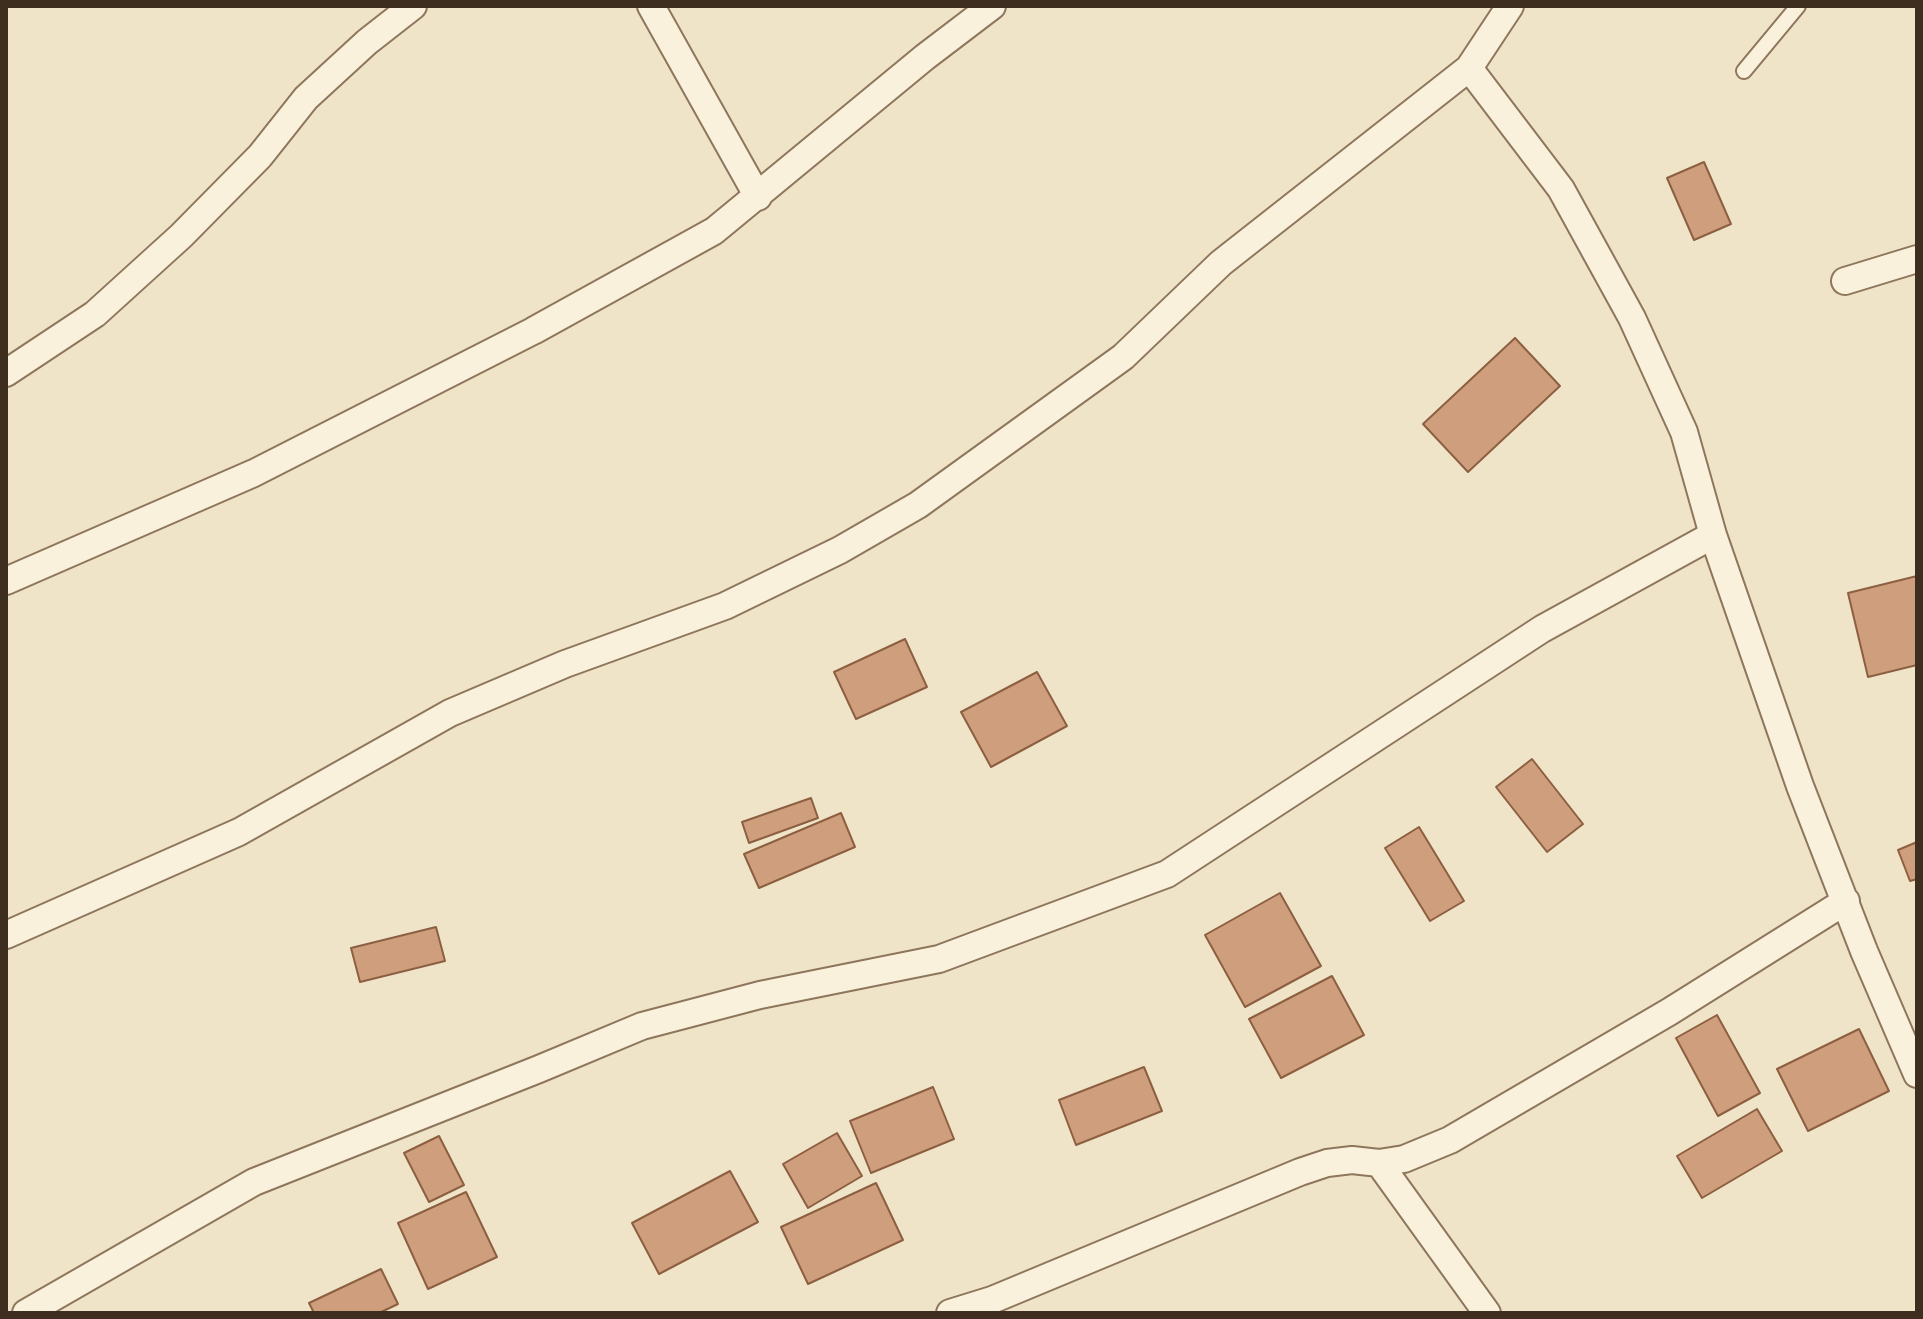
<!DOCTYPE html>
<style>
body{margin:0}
#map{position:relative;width:1923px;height:1319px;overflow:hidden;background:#f0e4c8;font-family:"Noto Serif",serif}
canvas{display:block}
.frame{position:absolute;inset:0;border:8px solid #3d2e20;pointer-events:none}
</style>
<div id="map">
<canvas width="1923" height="1319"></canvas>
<div class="frame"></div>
</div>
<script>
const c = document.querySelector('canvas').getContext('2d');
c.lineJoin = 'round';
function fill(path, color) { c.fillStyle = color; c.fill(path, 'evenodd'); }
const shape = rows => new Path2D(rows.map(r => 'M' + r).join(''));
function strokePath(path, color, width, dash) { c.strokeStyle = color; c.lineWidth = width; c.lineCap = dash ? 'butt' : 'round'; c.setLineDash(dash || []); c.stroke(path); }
const building = shape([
 [1704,162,1731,224,1694,240,1667,178,1704,162],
 [1515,338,1560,386,1468,472,1423,424,1515,338],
 [1917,576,1917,665,1868,677,1848,593,1917,576],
 [905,639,927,687,856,719,834,672,905,639],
 [1037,672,1067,726,991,767,961,712,1037,672],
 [1532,759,1583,824,1547,852,1496,787,1532,759],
 [811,798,818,818,749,843,742,822,811,798],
 [841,813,855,847,759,888,744,854,841,813],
 [1419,827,1464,901,1430,921,1385,848,1419,827],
 [1917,842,1917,879,1910,881,1898,850,1917,842],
 [1280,893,1321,966,1245,1007,1205,935,1280,893],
 [436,927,445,961,360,982,351,948,436,927],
 [1332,976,1364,1035,1281,1078,1249,1019,1332,976],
 [1717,1015,1760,1093,1718,1116,1676,1038,1717,1015],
 [1859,1029,1889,1091,1808,1131,1777,1069,1859,1029],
 [1144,1067,1162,1111,1076,1145,1059,1100,1144,1067],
 [933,1087,954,1139,871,1173,850,1121,933,1087],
 [1757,1109,1782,1151,1702,1198,1677,1156,1757,1109],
 [837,1133,862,1176,808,1208,783,1164,837,1133],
 [439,1136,464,1185,429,1202,404,1153,439,1136],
 [730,1171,758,1222,659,1274,632,1223,730,1171],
 [876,1183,903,1240,808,1284,781,1227,876,1183],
 [466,1192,497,1257,428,1289,398,1223,466,1192],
 [381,1269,398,1304,379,1313,314,1313,309,1303,381,1269]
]);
fill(building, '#cf9f7d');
strokePath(building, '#8d5f41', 2);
const lane = shape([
 [1744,71,1798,6]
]);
const street = shape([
 [651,6,758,197],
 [1469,68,1561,189,1632,318,1684,432,1713,535,1800,786,1864,951,1917,1074],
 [1845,281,1917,259],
 [6,373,95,314,181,236,260,156,306,98,367,42,413,6],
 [6,581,254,473,533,331,714,231,925,57,992,6],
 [6,935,239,832,450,713,565,664,725,606,840,550,918,505,1123,357,1221,263,1469,68,1510,6],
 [1379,1163,1487,1313],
 [26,1313,254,1182,539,1069,642,1026,760,995,939,959,1167,874,1542,629,1713,535],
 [950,1313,992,1300,1300,1172,1327,1163,1352,1160,1379,1163,1404,1159,1450,1140,1669,1012,1846,901]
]);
strokePath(lane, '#8d765c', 18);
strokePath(street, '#8d765c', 30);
strokePath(lane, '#faf1dc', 14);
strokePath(street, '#faf1dc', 26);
</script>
